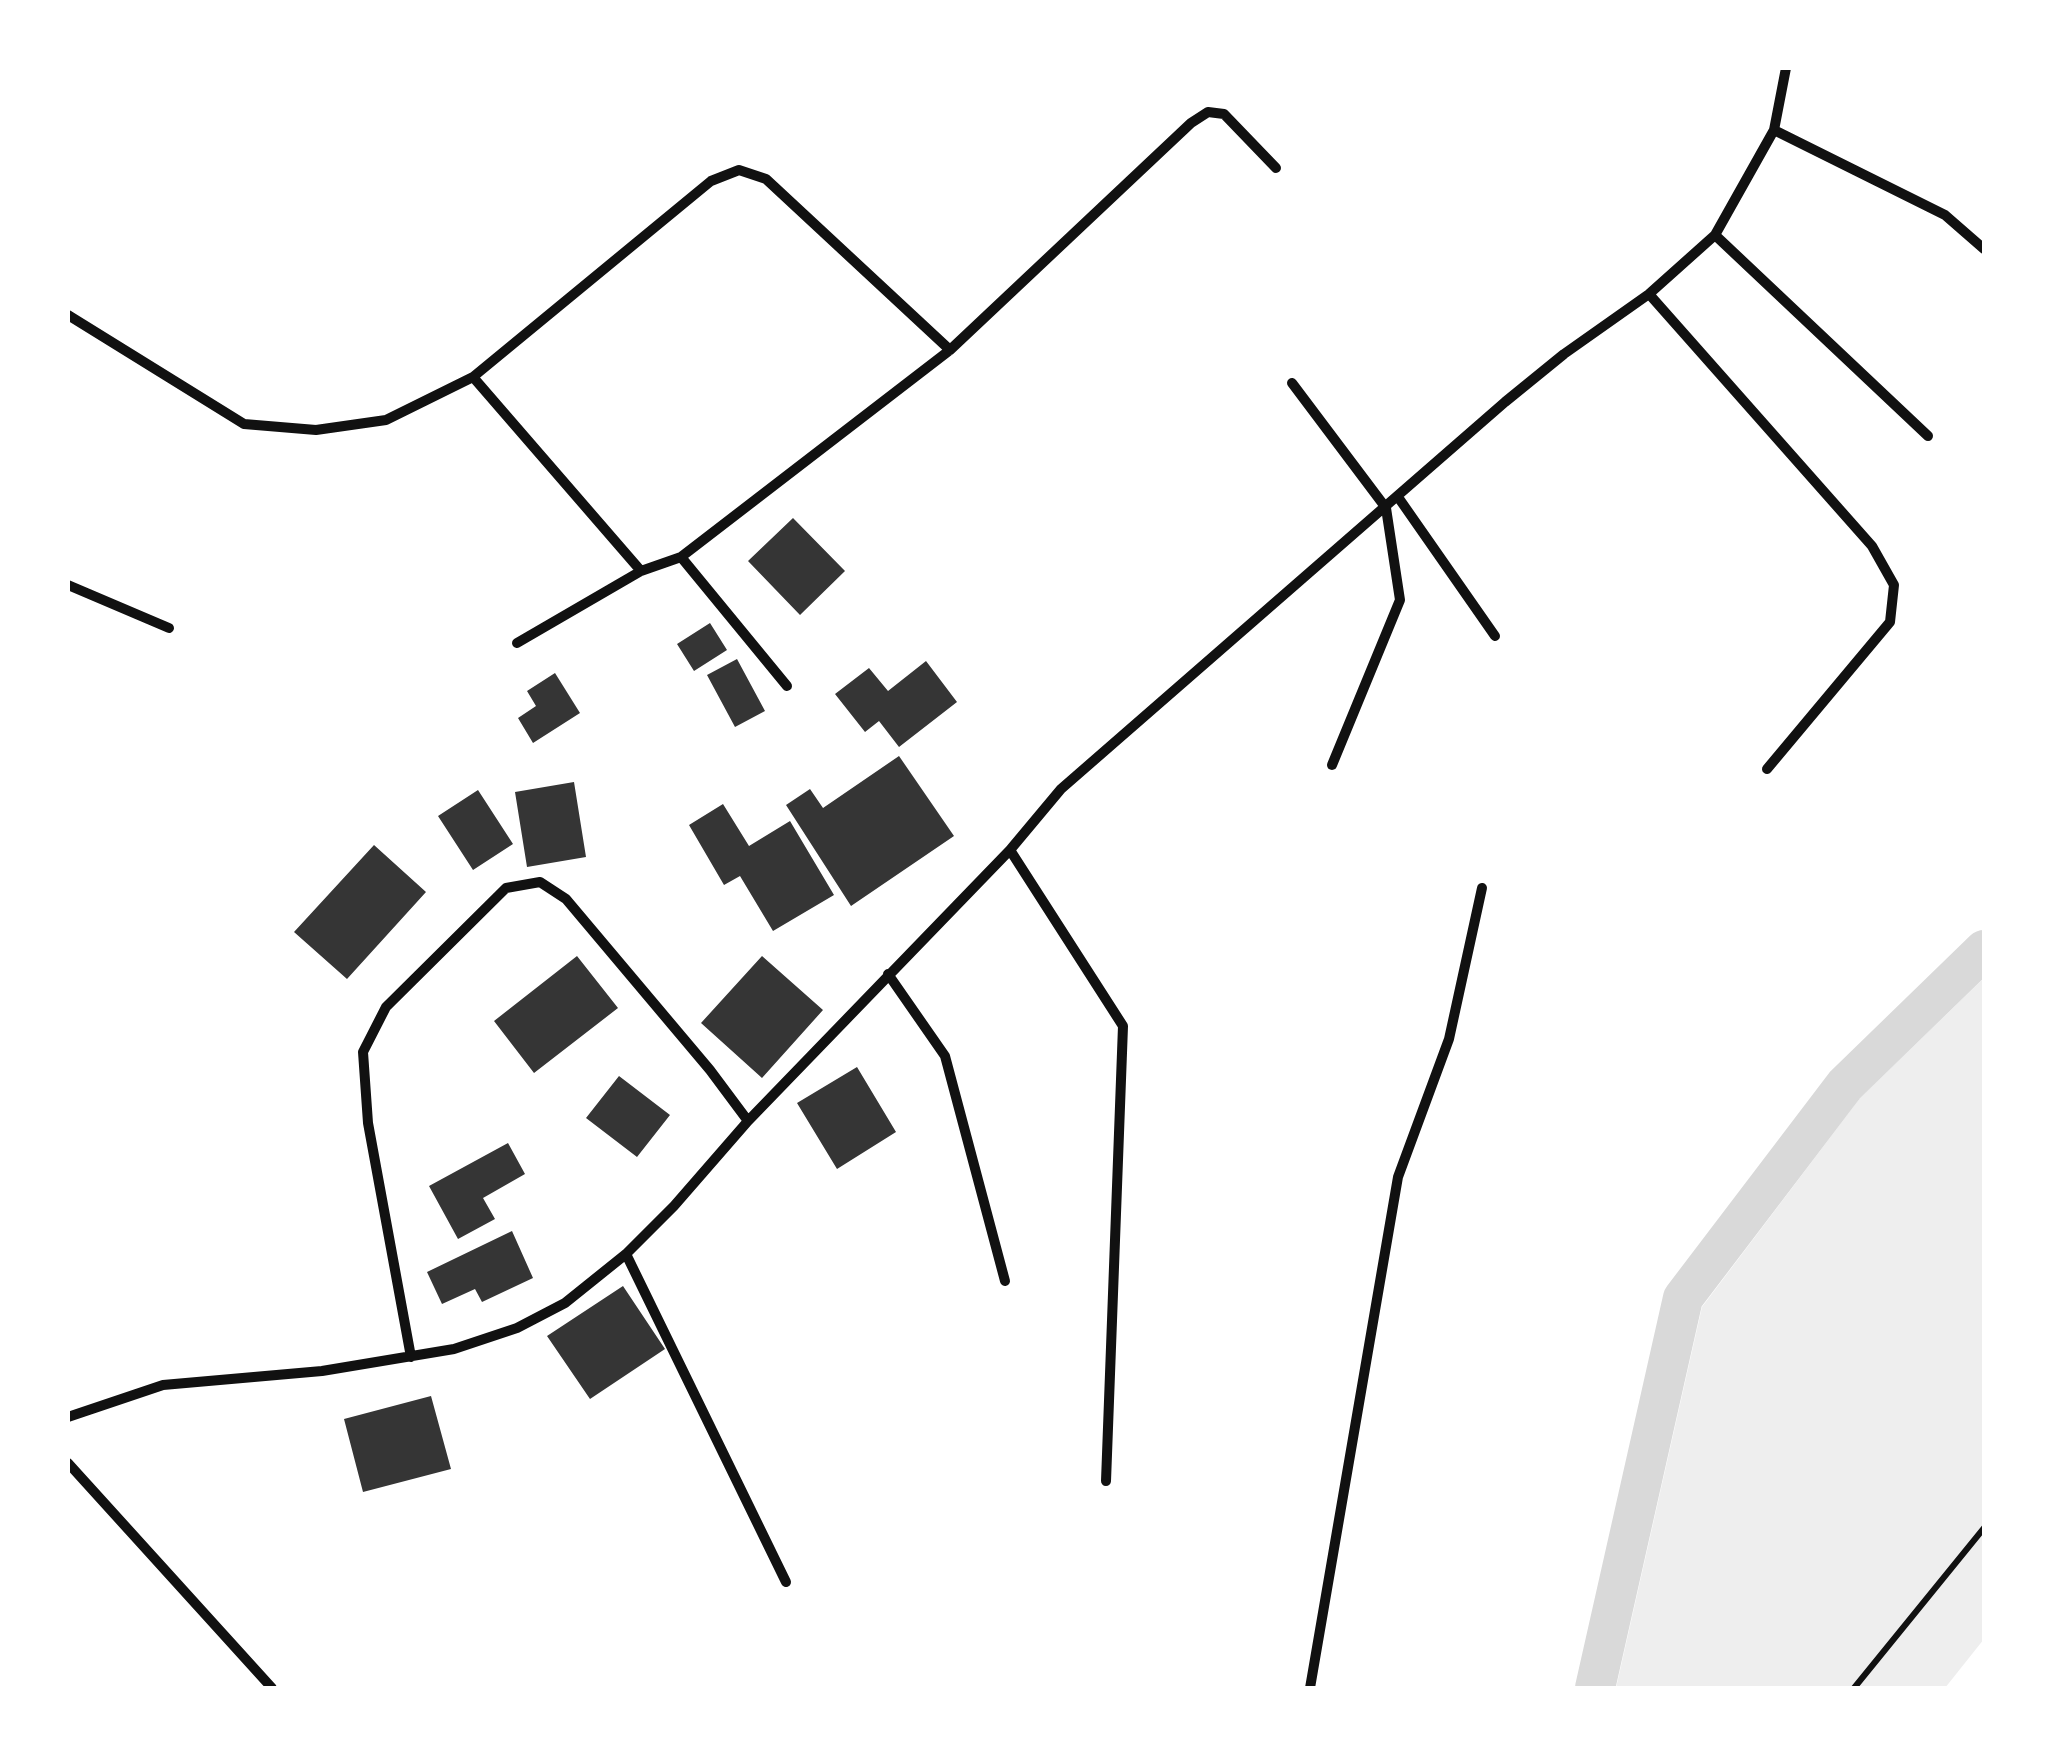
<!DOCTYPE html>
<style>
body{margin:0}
#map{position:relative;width:2052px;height:1756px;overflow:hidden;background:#fff;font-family:"Public Sans",sans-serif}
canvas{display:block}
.frame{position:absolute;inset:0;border:70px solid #fff;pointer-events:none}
</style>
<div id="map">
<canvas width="2052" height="1756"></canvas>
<div class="frame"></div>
</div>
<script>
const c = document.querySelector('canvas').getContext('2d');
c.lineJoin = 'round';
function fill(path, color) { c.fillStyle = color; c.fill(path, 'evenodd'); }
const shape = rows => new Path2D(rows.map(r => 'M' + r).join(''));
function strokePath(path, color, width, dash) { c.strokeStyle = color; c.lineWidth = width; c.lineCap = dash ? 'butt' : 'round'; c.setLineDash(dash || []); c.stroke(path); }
fill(shape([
 [1984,978,1984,1639,1945,1688,1616,1688,1702,1307,1860,1098]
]), '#eee');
strokePath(shape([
 [1595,1688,1683,1298,1845,1085,1984,950]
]), '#d9d9d9', 40);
fill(shape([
 [793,518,845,571,800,615,748,561],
 [710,623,727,650,694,671,677,644],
 [737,659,765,711,735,727,707,675],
 [926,661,957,702,899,747,879,721,865,732,835,694,869,668,888,691],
 [555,673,580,713,533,743,518,718,536,706,527,691],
 [899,756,954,836,851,906,786,805,810,789,823,808],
 [574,782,586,857,527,867,515,792],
 [478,790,513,844,473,870,438,816],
 [723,804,749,846,790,821,834,895,773,931,740,876,724,885,689,825],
 [374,845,426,892,347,979,294,932],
 [577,956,618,1008,534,1073,494,1021],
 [762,956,823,1010,762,1078,701,1023],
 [857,1067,896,1132,837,1169,797,1103],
 [619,1076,670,1115,637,1157,586,1118],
 [508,1143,525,1174,483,1198,495,1219,458,1239,429,1186],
 [512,1231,533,1278,482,1302,475,1289,442,1304,427,1272],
 [623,1286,665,1349,590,1399,547,1336],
 [431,1396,451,1469,363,1492,344,1419]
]), '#353535');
strokePath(shape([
 [1854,1688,1984,1528]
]), '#111', 6);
strokePath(shape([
 [1774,130,1945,215,1984,249],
 [1715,235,1928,436],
 [1649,294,1872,546,1894,585,1890,622,1767,769],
 [68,315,244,424,316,430,386,420,473,377,711,181,739,170,766,179,950,350],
 [473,377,641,571,681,557,950,350,1191,123,1208,112,1224,114,1276,168],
 [1292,383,1386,508,1400,600,1332,765],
 [1398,497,1495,636],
 [681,557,787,686],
 [68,585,169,628],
 [517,643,641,571],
 [1010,850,1123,1026,1106,1481],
 [888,974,945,1056,1005,1281],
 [626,1254,786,1582],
 [411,1357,368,1123,363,1052,386,1007,506,888,540,882,566,899,710,1070,748,1121],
 [68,1417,163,1385,322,1371,454,1349,517,1328,565,1303,626,1254,674,1206,748,1121,1010,850,1061,789,1505,402,1564,354,1649,294,1715,235,1774,130,1786,68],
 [68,1463,272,1688],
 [1310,1688,1398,1177,1449,1039,1482,888]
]), '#111', 10);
</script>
